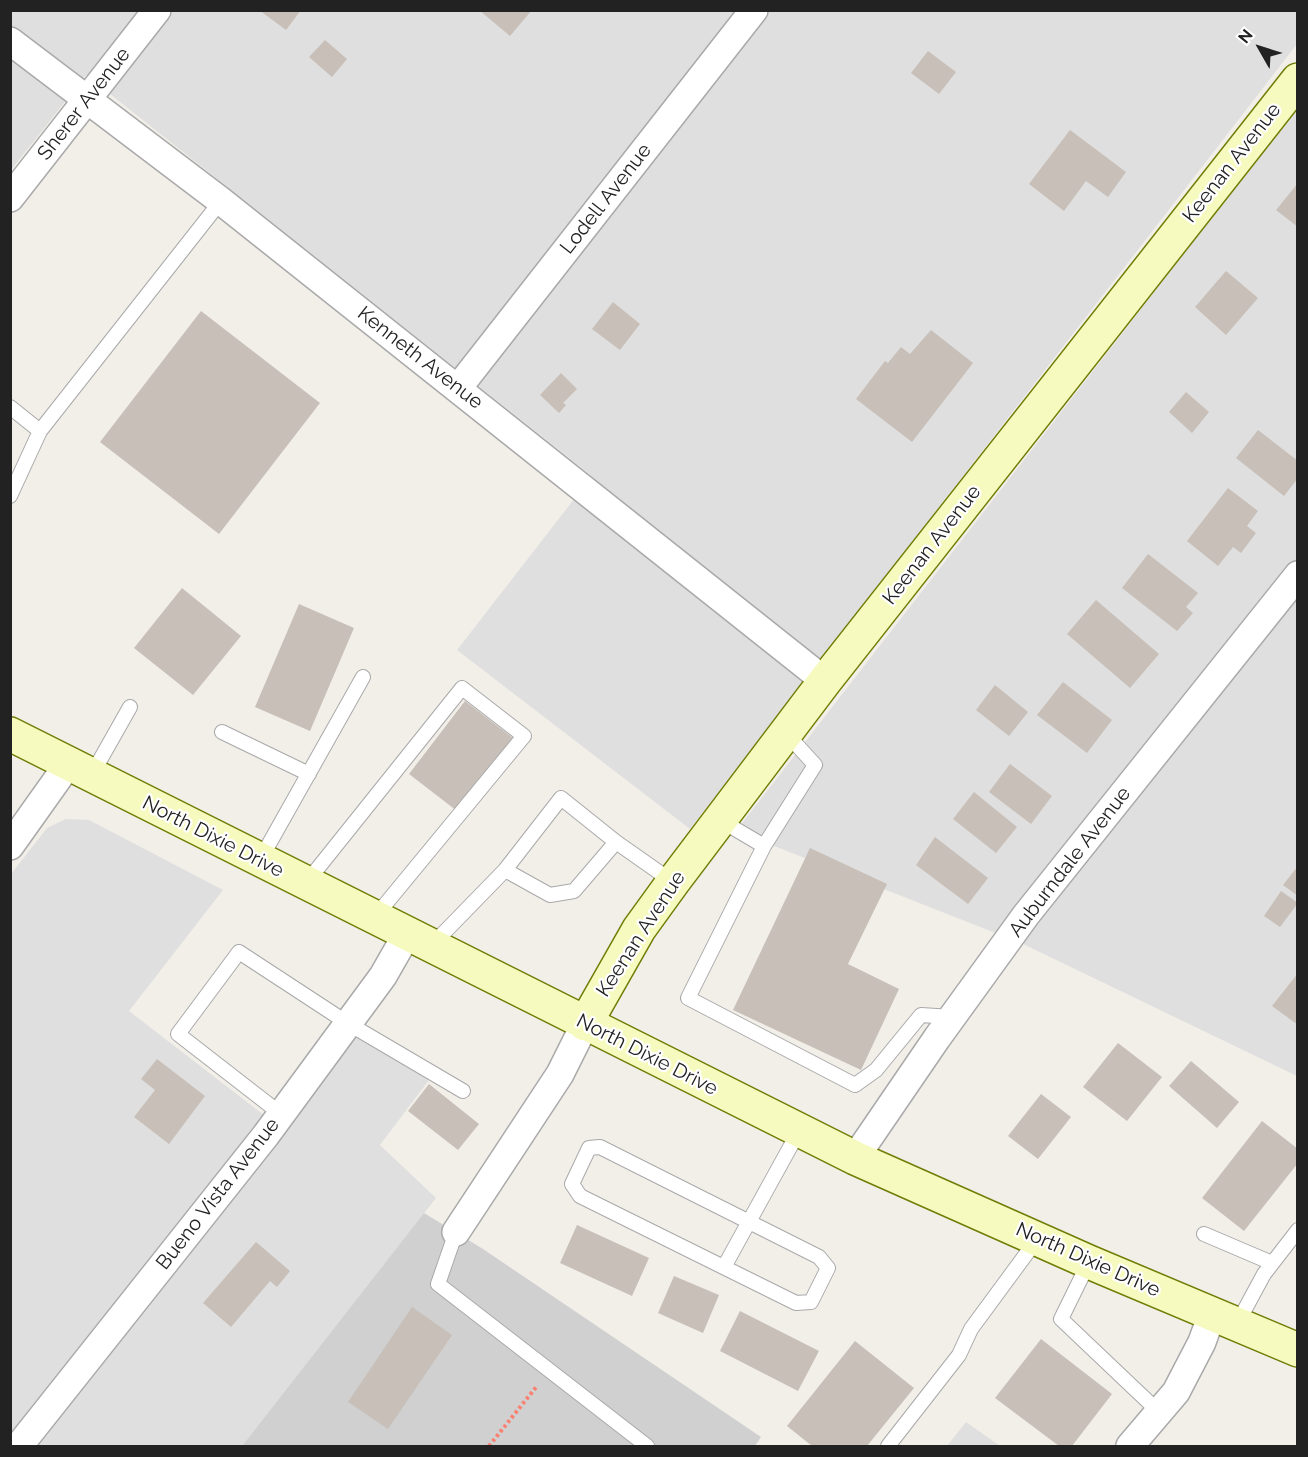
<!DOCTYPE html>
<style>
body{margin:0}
#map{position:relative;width:1308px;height:1457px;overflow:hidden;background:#f2efe9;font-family:Raleway,sans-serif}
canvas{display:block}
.frame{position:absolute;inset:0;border:12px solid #222;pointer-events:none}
.north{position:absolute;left:1230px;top:18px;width:60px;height:60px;-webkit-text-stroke:4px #fff;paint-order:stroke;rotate:309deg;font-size:16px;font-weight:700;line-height:24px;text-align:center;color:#222}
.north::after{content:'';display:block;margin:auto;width:21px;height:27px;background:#222;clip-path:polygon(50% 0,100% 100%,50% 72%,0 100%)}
</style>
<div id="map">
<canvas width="1308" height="1457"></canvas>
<div class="frame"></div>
<div class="north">N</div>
</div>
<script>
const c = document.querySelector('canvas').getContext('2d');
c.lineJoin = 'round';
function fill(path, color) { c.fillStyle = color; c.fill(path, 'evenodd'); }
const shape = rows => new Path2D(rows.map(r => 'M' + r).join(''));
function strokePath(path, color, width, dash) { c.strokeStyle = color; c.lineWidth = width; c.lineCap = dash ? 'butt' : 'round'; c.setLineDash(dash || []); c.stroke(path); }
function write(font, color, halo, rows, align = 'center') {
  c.font = font + ' Raleway,sans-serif'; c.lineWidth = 4.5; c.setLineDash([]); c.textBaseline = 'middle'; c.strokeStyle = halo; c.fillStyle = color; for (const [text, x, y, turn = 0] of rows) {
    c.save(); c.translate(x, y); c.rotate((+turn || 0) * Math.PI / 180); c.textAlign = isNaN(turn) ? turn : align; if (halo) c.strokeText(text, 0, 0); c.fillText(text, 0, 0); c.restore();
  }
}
fill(shape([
 [11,11,1297,11,1297,44,690,829,457,650,592,476,86,75,11,170],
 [1297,111,1297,1076,1021,943,736,831,1204,228],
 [66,819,89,820,223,890,129,1011,278,1126,357,1028,429,1080,380,1145,436,1198,242,1446,11,1446,11,874,47,828],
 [966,1422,1000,1446,947,1446]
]), '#e0dfdf');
fill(shape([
 [424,1213,483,1249,761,1437,755,1446,242,1446]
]), '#d0d0d0');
fill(shape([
 [259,10,301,10,286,30],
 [479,10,532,10,510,36],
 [325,40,347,59,332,77,309,57],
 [928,51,956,72,939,94,911,73],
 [1070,130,1126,172,1108,197,1086,181,1064,211,1029,184],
 [1298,183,1298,227,1276,210],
 [1226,271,1258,298,1226,335,1195,307],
 [613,302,640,324,620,350,592,329],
 [201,311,320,403,219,534,100,442],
 [931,330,973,363,912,442,856,399,885,361,888,363,901,347,910,354],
 [561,373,577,389,563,403,566,405,559,413,540,395],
 [1186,392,1209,412,1192,433,1169,412],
 [1258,430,1298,461,1298,478,1284,496,1236,458],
 [1228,488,1258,511,1247,526,1256,533,1241,553,1233,547,1218,566,1187,541],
 [1148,554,1198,593,1186,607,1193,613,1177,631,1122,588],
 [182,588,241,636,193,695,134,648],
 [1096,600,1159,654,1130,688,1067,634],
 [299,604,354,628,310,731,255,707],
 [1063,682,1112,720,1087,753,1037,715],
 [995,685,1028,712,1009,736,976,710],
 [465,701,513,738,457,811,409,774],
 [1010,764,1052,796,1031,824,989,792],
 [974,792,1017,827,996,853,953,819],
 [935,837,988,878,968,904,916,865],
 [810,848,887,884,848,964,899,989,861,1070,733,1010],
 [1298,866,1298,896,1283,885],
 [1281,891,1298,903,1280,927,1264,916],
 [1298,973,1298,1025,1272,1006],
 [1118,1043,1162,1077,1127,1121,1083,1087],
 [157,1059,205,1096,169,1144,134,1117,155,1090,141,1079],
 [1191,1061,1239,1102,1217,1128,1169,1086],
 [429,1084,479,1124,458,1150,408,1111],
 [1041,1094,1071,1117,1038,1159,1008,1136],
 [1262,1121,1298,1149,1298,1163,1244,1231,1202,1198],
 [577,1225,649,1258,632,1296,560,1263],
 [256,1242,290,1271,277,1287,270,1281,231,1327,203,1303],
 [674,1276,719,1295,703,1333,658,1313],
 [412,1307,452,1335,388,1429,348,1402],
 [740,1311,819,1351,798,1391,720,1351],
 [1041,1339,1112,1394,1072,1446,1059,1446,995,1398],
 [855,1341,914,1388,867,1446,812,1446,787,1426]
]), '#c7bfb8');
const lane = shape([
 [10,407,40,431,10,496],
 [40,431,221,201],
 [222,732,309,774],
 [91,776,130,707],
 [720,820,764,846,688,998,855,1085,876,1070,921,1015,952,1017],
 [764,846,815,765,786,733],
 [260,860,363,677],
 [505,870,550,895,574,891,616,842,673,882],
 [306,883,462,688,524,736,374,918],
 [432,945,505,870,561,798,616,842],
 [281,1114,178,1034,239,952,349,1024,463,1091],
 [600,1147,819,1257,828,1268,811,1302,796,1303,580,1196,572,1184,589,1148,600,1147],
 [456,1232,438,1284,647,1446],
 [1204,1234,1272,1263],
 [1089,1262,1061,1319,1159,1412],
 [724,1267,799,1131],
 [1237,1324,1264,1274,1298,1230],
 [888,1446,959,1355,971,1329,1038,1238]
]);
const street = shape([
 [10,41,221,201,825,681],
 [10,198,157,10],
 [458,388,754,10],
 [10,846,69,763],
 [855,1158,937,1038,1026,915,1298,575],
 [456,1232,560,1074,585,1024],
 [19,1446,266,1135,383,976,407,934],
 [1130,1446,1176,1392,1202,1342,1212,1314]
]);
const secondary = shape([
 [10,734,855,1158,1089,1262,1298,1350],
 [585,1024,639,929,673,882,825,681,1298,80]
]);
strokePath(lane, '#a9a9a9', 16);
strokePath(street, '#a9a9a9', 30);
strokePath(secondary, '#707d05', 36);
strokePath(shape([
 [489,1446,537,1386]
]), '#fa8072', 4, [3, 3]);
strokePath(lane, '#fff', 14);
strokePath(street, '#fff', 27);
strokePath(secondary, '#f7fabf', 33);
write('20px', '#222', '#fff', [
 ["Sherer Avenue",84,104,-52],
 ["Keenan Avenue",1232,163,-52],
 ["Lodell Avenue",606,199,-52],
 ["Kenneth Avenue",420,358,38],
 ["Keenan Avenue",932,545,-52],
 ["North Dixie Drive",213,837,27],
 ["Auburndale Avenue",1070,862,-52],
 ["Keenan Avenue",641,934,-57],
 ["North Dixie Drive",647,1055,27],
 ["Bueno Vista Avenue",218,1194,-52],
 ["North Dixie Drive",1088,1260,24]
]);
</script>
